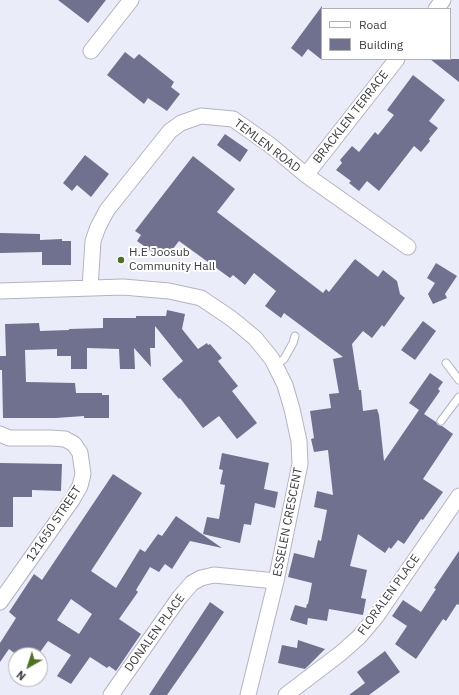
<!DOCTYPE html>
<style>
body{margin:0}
#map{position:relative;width:459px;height:695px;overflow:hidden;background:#ebecf9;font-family:"IBM Plex Sans",sans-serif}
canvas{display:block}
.legend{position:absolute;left:321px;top:8px;width:130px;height:52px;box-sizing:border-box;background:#fff;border:1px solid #b1b1b3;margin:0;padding:5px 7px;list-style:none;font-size:12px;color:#3c3c42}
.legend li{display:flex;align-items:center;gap:8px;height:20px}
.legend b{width:20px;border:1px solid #b1b1b3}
.north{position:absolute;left:8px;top:647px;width:40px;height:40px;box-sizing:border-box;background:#fff;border:1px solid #b1b1b3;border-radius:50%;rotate:219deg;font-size:11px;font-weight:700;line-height:16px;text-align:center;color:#3c3c42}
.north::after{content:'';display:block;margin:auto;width:14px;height:18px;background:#4e6f26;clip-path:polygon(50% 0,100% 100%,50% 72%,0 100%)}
</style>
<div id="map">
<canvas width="459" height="695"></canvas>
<ul class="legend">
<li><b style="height:5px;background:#fff"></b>Road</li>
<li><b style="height:11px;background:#70718e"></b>Building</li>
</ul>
<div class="north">N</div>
</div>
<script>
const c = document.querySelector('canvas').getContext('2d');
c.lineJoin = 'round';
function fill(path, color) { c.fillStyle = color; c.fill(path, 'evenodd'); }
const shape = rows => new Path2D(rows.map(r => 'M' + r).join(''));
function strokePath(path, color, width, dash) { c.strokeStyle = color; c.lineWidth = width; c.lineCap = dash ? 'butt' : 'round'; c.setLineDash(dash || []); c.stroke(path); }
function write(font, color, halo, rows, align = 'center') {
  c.font = font + ' "IBM Plex Sans",sans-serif'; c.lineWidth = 4; c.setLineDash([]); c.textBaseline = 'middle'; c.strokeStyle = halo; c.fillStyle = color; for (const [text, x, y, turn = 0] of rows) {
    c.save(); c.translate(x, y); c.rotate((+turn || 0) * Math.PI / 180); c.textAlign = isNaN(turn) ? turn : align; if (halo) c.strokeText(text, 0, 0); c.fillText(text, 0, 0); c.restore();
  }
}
fill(shape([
 [58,0,106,0,88,23],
 [322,6,322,60,308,49,302,57,291,48],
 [125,52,134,59,139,54,174,82,171,87,180,94,167,111,148,98,144,104,107,75],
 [430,59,459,59,459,82],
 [413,75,445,100,429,121,438,128,429,139,430,141,421,152,414,146,379,191,367,181,359,191,349,183,351,181,336,170,342,163,340,160,352,146,359,152,375,132,378,135,394,115,387,110],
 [225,134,248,150,240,162,217,145],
 [85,155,109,174,91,197,77,185,72,191,63,183],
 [193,156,235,189,217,212,323,293,326,289,329,292,355,259,378,277,383,270,397,281,400,294,405,298,384,327,382,325,372,338,363,331,352,344,359,390,361,390,363,411,377,409,379,415,384,461,419,410,409,403,430,373,443,382,438,389,440,391,424,414,436,422,438,425,442,426,453,434,423,479,443,492,423,520,421,519,404,544,398,540,391,549,389,547,385,553,358,534,350,566,367,570,361,598,366,599,363,615,329,609,327,621,308,618,307,625,290,620,295,605,306,608,307,604,308,604,312,583,288,577,294,553,314,558,318,540,321,541,327,510,314,507,317,491,333,495,328,450,314,452,311,439,314,438,310,411,331,408,329,394,339,393,333,359,343,357,284,313,281,318,265,306,276,291,254,273,245,285,233,275,230,278,179,241,169,254,163,250,158,256,137,241,141,235,135,231],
 [0,233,40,234,40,240,62,239,62,241,71,241,71,265,42,265,42,252,0,253],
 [436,263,457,276,445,294,447,298,433,304,428,294,435,283,427,278],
 [167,310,185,314,182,329,198,349,207,343,208,345,210,344,222,358,218,361,238,386,232,391,257,423,237,439,219,416,203,428,180,398,179,399,162,379,183,361,155,326,155,348,150,348,151,367,134,348,135,369,120,369,119,349,87,348,87,369,71,369,71,356,57,356,57,349,25,350,26,382,75,383,76,393,102,393,102,395,109,395,109,418,84,418,84,416,56,418,3,418,2,370,0,370,0,356,6,356,5,324,39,323,40,331,69,330,69,329,103,328,103,318,136,318,136,316,166,316],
 [423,321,436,331,415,360,401,350],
 [222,453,269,463,264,489,278,492,275,508,255,503,251,525,244,524,240,543,203,534,207,517,219,519,225,485,220,484,223,470,219,469],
 [0,463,62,464,61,491,32,490,32,497,13,497,13,527,0,527],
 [113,474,142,493,91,571,116,588,140,549,145,552,158,534,162,536,176,516,222,548,190,541,172,569,165,564,159,572,150,567,136,590,138,592,119,619,141,634,116,671,109,666,107,668,90,657,71,684,57,676,71,655,48,641,38,655,17,655,9,649,0,662,0,643,16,618,9,612,34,574,42,580],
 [71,599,92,614,79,634,57,620],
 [459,551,459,605,457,604,446,621,443,619,416,659,395,644,407,626,392,616,403,600,421,612,436,589,434,588],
 [210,602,224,612,197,652,167,695,149,695],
 [298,640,325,649,305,669,278,663,282,645,297,648],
 [385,651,400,672,369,695,349,695,365,683,357,672]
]), '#70718e');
const lane = shape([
 [446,363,459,380],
 [275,366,284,359,293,343,295,336],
 [441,421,459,397]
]);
const street = shape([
 [436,9,443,0],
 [91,51,131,0],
 [306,175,397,59],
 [90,288,93,241,98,227,107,210,170,131,181,123,201,116,233,119,270,145,306,175,408,247],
 [0,291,123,287,169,291,201,298,232,319,255,338,272,359,285,385,292,409,299,441,300,464,276,581,248,695],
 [0,434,9,438,51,438,65,439,74,444,80,453,83,474,80,486,72,500,0,602],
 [111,695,179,598,192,583,201,578,214,575,276,581],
 [286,695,341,653,359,637,376,617,459,496]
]);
strokePath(lane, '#b4b4c1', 9);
strokePath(street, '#b4b4c1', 17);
strokePath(lane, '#fff', 7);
strokePath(street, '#fff', 15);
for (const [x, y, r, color] of [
 [121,260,4,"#4e6f26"]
]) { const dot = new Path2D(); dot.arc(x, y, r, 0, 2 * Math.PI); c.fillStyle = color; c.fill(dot); strokePath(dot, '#fff', 1.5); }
write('12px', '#3c3c42', '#fff', [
 ["BRACKLEN TERRACE",351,117,-52],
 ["TEMLEN ROAD",267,146,37],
 ["ESSELEN CRESCENT",288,522,-79],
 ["121650 STREET",54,524,-56],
 ["FLORALEN PLACE",389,595,-54],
 ["DONALEN PLACE",155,633,-54]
]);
write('12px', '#3c3c42', '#fff', [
 ["H.E Joosub",129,253],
 ["Community Hall",129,267]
], 'left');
</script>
